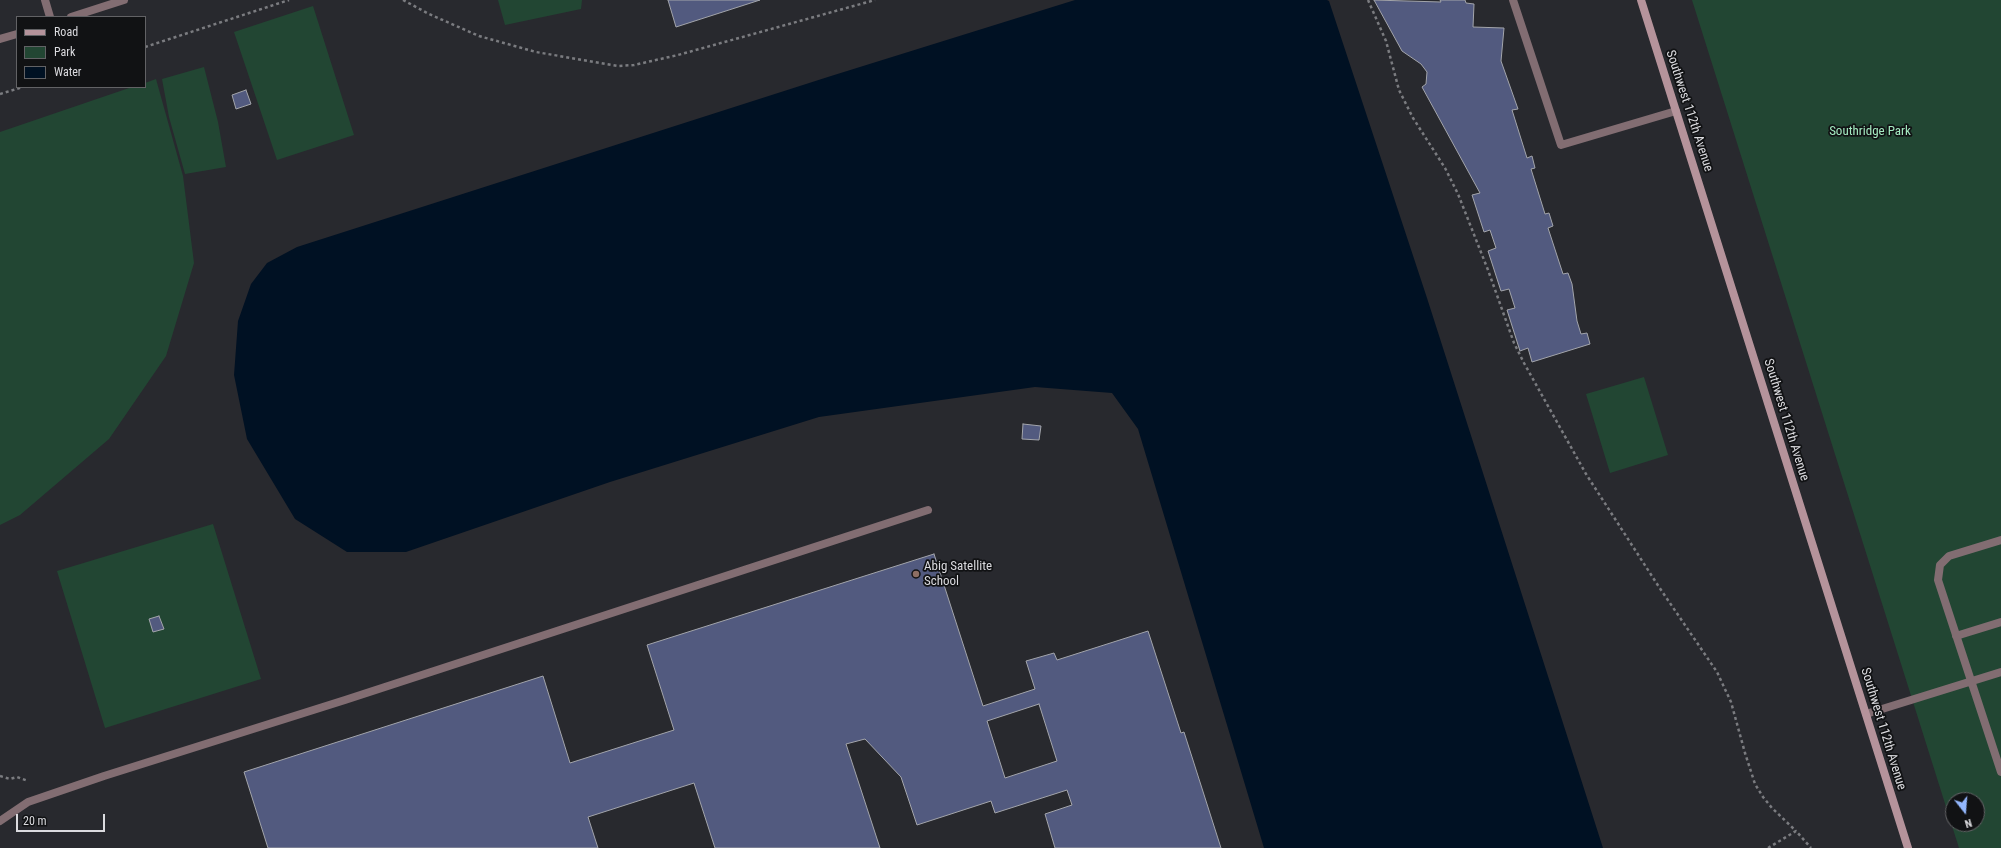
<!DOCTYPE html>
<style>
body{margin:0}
#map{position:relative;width:2001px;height:848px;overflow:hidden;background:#28292e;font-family:"Roboto Condensed",sans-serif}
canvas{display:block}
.legend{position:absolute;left:16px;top:16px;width:130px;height:72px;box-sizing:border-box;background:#111214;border:1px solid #626265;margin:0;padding:5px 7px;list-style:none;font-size:12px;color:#dbdbdf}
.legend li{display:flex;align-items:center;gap:8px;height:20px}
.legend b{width:20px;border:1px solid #626265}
.north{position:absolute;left:1945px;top:792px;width:40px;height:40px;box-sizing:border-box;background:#111214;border:1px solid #626265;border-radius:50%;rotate:163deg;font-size:11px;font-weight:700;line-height:16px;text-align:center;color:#dbdbdf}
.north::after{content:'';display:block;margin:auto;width:14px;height:18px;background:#93b7fd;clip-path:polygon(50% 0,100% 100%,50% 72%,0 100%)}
.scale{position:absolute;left:16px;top:814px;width:89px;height:18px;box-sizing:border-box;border:2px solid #dbdbdf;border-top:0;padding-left:5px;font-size:12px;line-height:14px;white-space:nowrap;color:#dbdbdf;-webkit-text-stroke:3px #111214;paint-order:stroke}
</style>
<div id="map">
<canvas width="2001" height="848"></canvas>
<ul class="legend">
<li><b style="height:5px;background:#b5939b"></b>Road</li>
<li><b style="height:11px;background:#224633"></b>Park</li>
<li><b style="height:11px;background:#001123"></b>Water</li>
</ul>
<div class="north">N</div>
<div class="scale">20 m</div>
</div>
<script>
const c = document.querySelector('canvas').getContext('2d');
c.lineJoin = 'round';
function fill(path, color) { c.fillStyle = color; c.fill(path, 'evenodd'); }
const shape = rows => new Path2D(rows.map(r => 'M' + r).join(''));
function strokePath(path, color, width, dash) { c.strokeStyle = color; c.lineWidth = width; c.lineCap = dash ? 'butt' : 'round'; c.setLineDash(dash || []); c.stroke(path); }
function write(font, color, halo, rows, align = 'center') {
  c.font = font + ' "Roboto Condensed",sans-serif'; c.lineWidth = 3.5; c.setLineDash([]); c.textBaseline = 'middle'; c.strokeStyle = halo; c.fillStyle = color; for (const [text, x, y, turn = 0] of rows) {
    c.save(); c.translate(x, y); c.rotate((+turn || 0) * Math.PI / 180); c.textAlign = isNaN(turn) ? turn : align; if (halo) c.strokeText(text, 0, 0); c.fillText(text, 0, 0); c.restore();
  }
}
fill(shape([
 [498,0,582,0,581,9,505,25],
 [1692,0,2001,0,2001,848,1959,848],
 [1953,800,1977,800,1977,824,1953,824],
 [313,6,354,135,277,160,234,32],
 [204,67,218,122,226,167,185,174,169,117,162,79],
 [156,79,183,176,194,263,166,356,109,439,20,515,0,525,0,132,132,87,145,87,145,83],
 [1644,377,1668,455,1610,473,1586,394],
 [213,524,261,679,105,728,57,571]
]), '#224633');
fill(shape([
 [1075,0,1327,0,1329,1,1427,298,1603,848,1264,848,1138,429,1112,393,1035,387,819,417,610,482,406,552,347,552,295,519,247,439,234,375,238,321,251,284,267,263,297,247,831,76]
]), '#001123');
const building = shape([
 [668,0,760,0,676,27,668,0],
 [1374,0,1441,2,1440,0,1465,0,1466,3,1474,4,1473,27,1504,28,1501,61,1518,109,1512,110,1527,158,1532,156,1535,168,1531,169,1545,214,1549,213,1553,226,1548,228,1563,274,1568,273,1572,284,1577,321,1581,334,1587,333,1590,344,1532,362,1528,348,1520,351,1507,310,1515,308,1509,289,1501,291,1488,251,1496,248,1490,230,1484,232,1472,195,1480,193,1422,87,1426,84,1427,72,1421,64,1402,51,1374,0],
 [246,90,251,104,236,109,232,95,246,90],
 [1023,424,1041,426,1039,440,1022,439,1023,424],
 [934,554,983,706,1035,689,1026,661,1054,653,1057,660,1148,631,1181,733,1184,732,1221,848,1055,848,1045,814,1072,805,1067,790,995,813,991,801,917,825,901,777,865,739,846,744,880,848,715,848,694,783,588,817,598,848,268,848,244,772,543,676,570,763,674,730,647,645,934,554],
 [1039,704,1057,761,1005,778,987,721,1039,704],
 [159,616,164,629,153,632,149,619,159,616]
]);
fill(building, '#525a7f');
strokePath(building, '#a3a5ab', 1);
strokePath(shape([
 [403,0,429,14,479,36,536,52,618,66,634,65,678,55,875,0],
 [1368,0,1386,41,1399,90,1413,118,1445,168,1458,194,1488,270,1514,343,1524,363,1586,474,1659,587,1717,672,1731,702,1745,753,1755,784,1763,797,1772,808,1796,831],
 [145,47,289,0],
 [0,94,23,87],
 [0,776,10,779,17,777,28,781],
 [1768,848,1796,831,1811,848]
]), '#7b7c80', 2.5, [3, 3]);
strokePath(shape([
 [45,0,50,17],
 [1513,0,1561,145,1676,111],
 [2001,540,1949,556,1940,565,1938,580,2001,772],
 [1956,636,2001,622],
 [1866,714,2001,672],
 [0,821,28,802,104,776,345,700,928,510]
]), '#826d72', 8);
strokePath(shape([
 [71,17,124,0],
 [0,39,17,34]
]), '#826d72', 8);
strokePath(shape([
 [1641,0,1908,848]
]), '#b5939b', 8);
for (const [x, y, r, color] of [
 [916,574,4,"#8d6e63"]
]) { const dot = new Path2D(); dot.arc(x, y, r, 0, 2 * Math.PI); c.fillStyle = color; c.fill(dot); strokePath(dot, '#111214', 1.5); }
write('13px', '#dbdbdf', '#111214', [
 ["Southwest 112th Avenue",1689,111,72],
 ["Southwest 112th Avenue",1786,420,73],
 ["Southwest 112th Avenue",1883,729,73]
]);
write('13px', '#a4eac1', '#111214', [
 ["Southridge Park",1870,132]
]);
write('13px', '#dbdbdf', '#111214', [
 ["Abig Satellite",924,567],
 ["School",924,582]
], 'left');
</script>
